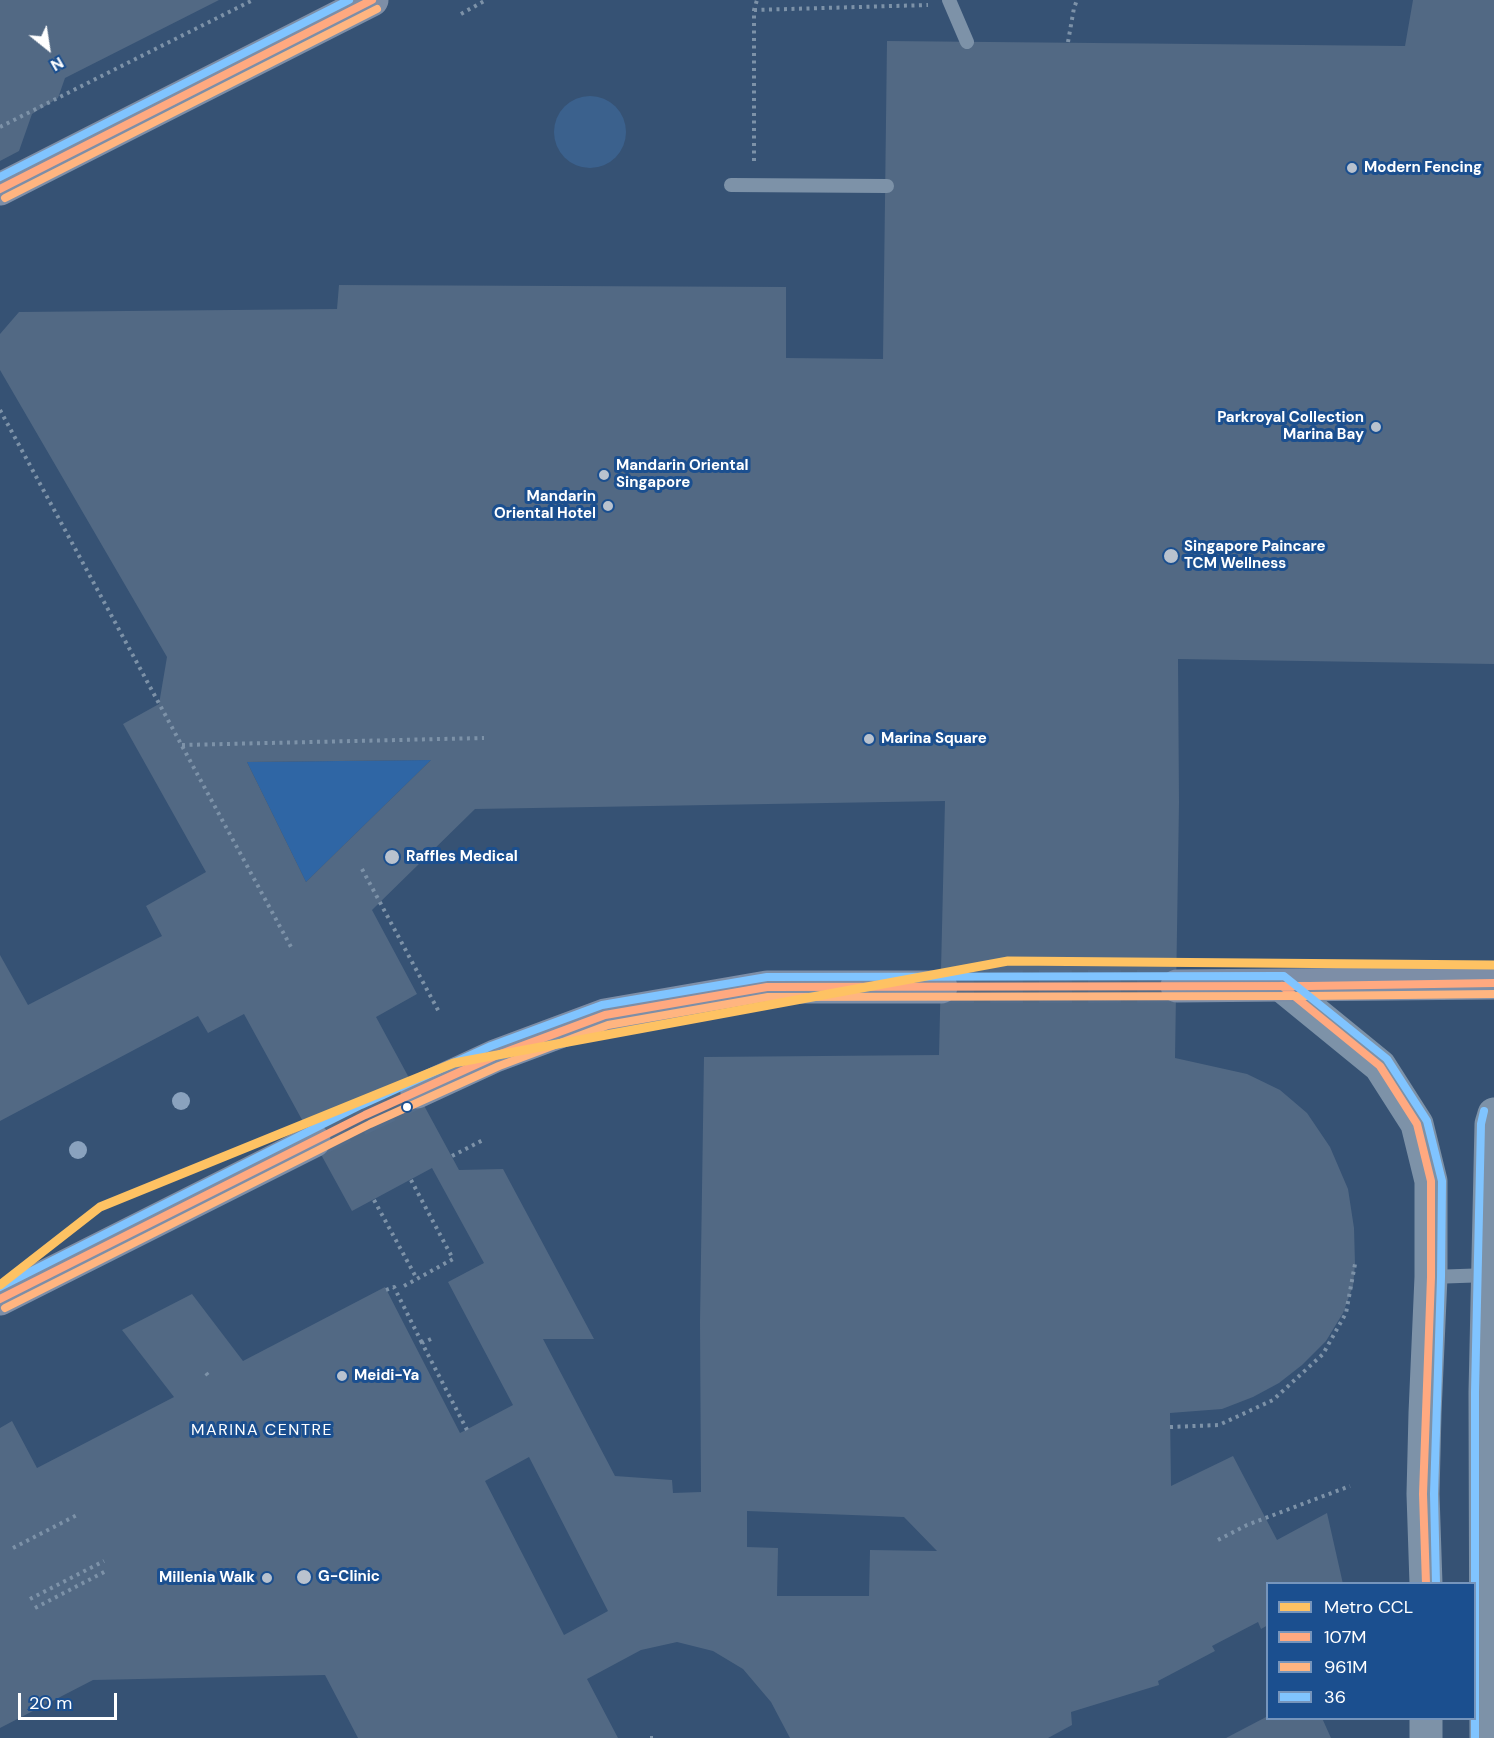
<!DOCTYPE html>
<style>
body{margin:0}
#map{position:relative;width:1494px;height:1738px;overflow:hidden;background:#365274;font-family:"DM Sans",sans-serif}
canvas{display:block}
.legend{position:absolute;left:1266px;top:1582px;width:210px;height:138px;box-sizing:border-box;background:#1b4f8f;border:2px solid #7695bc;margin:0;padding:8px 10px;list-style:none;font-size:18px;color:#fff}
.legend li{display:flex;align-items:center;gap:12px;height:30px}
.legend b{width:30px;border:2px solid #7695bc}
.north{position:absolute;left:18px;top:18px;width:60px;height:60px;-webkit-text-stroke:4px #1b4f8f;paint-order:stroke;rotate:150deg;font-size:16px;font-weight:700;line-height:24px;text-align:center;color:#fff}
.north::after{content:'';display:block;margin:auto;width:21px;height:27px;background:#fff;clip-path:polygon(50% 0,100% 100%,50% 72%,0 100%)}
.scale{position:absolute;left:18px;top:1693px;width:99px;height:27px;box-sizing:border-box;border:3px solid #fff;border-top:0;padding-left:8px;font-size:18px;line-height:21px;white-space:nowrap;color:#fff;-webkit-text-stroke:4px #1b4f8f;paint-order:stroke}
</style>
<div id="map">
<canvas width="1494" height="1738"></canvas>
<ul class="legend">
<li><b style="height:8px;background:#fec263"></b>Metro CCL</li>
<li><b style="height:8px;background:#ffa980"></b>107M</li>
<li><b style="height:8px;background:#ffb580"></b>961M</li>
<li><b style="height:8px;background:#80c4ff"></b>36</li>
</ul>
<div class="north">N</div>
<div class="scale">20 m</div>
</div>
<script>
const c = document.querySelector('canvas').getContext('2d');
c.lineJoin = 'round';
function fill(path, color) { c.fillStyle = color; c.fill(path, 'evenodd'); }
const shape = rows => new Path2D(rows.map(r => 'M' + r).join(''));
function strokePath(path, color, width, dash) { c.strokeStyle = color; c.lineWidth = width; c.lineCap = dash ? 'butt' : 'round'; c.setLineDash(dash || []); c.stroke(path); }
function write(font, color, halo, rows, align = 'center') {
  c.font = font + ' "DM Sans",sans-serif'; c.lineWidth = 6; c.setLineDash([]); c.textBaseline = 'middle'; c.strokeStyle = halo; c.fillStyle = color; for (const [text, x, y, turn = 0] of rows) {
    c.save(); c.translate(x, y); c.rotate((+turn || 0) * Math.PI / 180); c.textAlign = isNaN(turn) ? turn : align; if (halo) c.strokeText(text, 0, 0); c.fillText(text, 0, 0); c.restore();
  }
}
fill(shape([
 [431,760,306,882,247,762]
]), '#2f66a5');
fill(shape([
 '554 132a36 36 0 1 1 72 0a36 36 0 1 1-72 0Z'
]), '#3b618d');
fill(shape([
 [0,0,219,0,65,78,58,98,32,114,19,151,0,161],
 [1413,0,1494,0,1494,664,1178,659,1179,803,1175,1058,1247,1074,1280,1090,1307,1113,1330,1147,1348,1189,1354,1228,1355,1264,1353,1286,1343,1313,1326,1341,1302,1365,1279,1383,1253,1397,1222,1409,1170,1413,1171,1486,1233,1456,1277,1540,1327,1513,1343,1584,1268,1584,1268,1625,1261,1629,1258,1622,1212,1646,1215,1651,1158,1681,1159,1685,1071,1712,1072,1725,1048,1738,790,1738,771,1702,743,1669,713,1651,677,1642,641,1650,587,1679,618,1738,358,1738,325,1675,93,1680,0,1728,0,1428,12,1421,37,1468,174,1397,122,1330,192,1294,243,1361,385,1287,460,1433,513,1405,448,1282,484,1263,432,1168,352,1211,244,1014,208,1033,198,1016,0,1121,0,955,28,1005,162,936,146,906,206,872,123,724,159,704,167,657,0,370,0,334,19,312,337,309,339,285,786,287,786,358,883,359,887,41,1405,46],
 [431,760,306,882,247,762],
 [945,801,939,1055,704,1057,700,1322,701,1492,673,1493,672,1480,615,1476,543,1339,594,1339,503,1169,459,1170,376,1017,417,994,372,910,475,809],
 [529,1457,608,1611,564,1635,485,1481],
 [747,1511,904,1517,937,1551,870,1550,869,1596,777,1596,778,1548,747,1547],
 [1268,1716,1268,1718,1322,1718,1331,1738,1226,1738]
]), '#526984');
strokePath(shape([
 [941,987,1177,986],
 [314,1141,417,1092]
]), '#546c89', 33, [33, 16]);
strokePath(shape([
 [754,10,928,5],
 [461,14,486,0],
 [1068,42,1074,8,1077,0],
 [0,127,253,0],
 [754,161,754,10,757,0],
 [0,410,291,947],
 [182,745,484,738],
 [362,869,439,1012],
 [452,1156,483,1140],
 [374,1200,417,1279],
 [404,1286,453,1259,411,1180],
 [386,1290,394,1287,422,1343],
 [431,1339,422,1343,467,1430],
 [206,1373,210,1378],
 [1170,1427,1219,1425,1273,1400,1323,1354,1346,1313,1355,1264],
 [1218,1540,1247,1525,1350,1486],
 [13,1548,79,1514],
 [30,1599,104,1561],
 [35,1608,108,1570],
 [650,1738,654,1738]
]), '#7d92a8', 4, [3, 4.5]);
strokePath(shape([
 [949,0,967,42],
 [731,185,887,186],
 [1431,1277,1489,1275]
]), '#7d92a8', 14);
strokePath(shape([
 [1282,986,1380,1066,1417,1124,1431,1181,1431,1277,1425,1413,1423,1494,1426,1584],
 [1426,1738,1426,1718],
 [1486,1738,1485,1392,1491,1124,1494,1114]
]), '#7d92a8', 33);
strokePath(shape([
 [0,189,372,0],
 [1177,986,1494,983],
 [417,1092,495,1056,605,1015,767,987,941,987],
 [0,1299,314,1141]
]), '#7d8ea7', 33);
strokePath(shape([
 [0,189,372,0],
 [1282,986,1380,1066,1417,1124,1431,1181,1431,1277,1423,1494,1426,1584],
 [0,1299,365,1115,495,1056,605,1015,767,987,1309,986,1494,983]
]), '#ffa980', 8);
strokePath(shape([
 [5,198,377,9],
 [5,1308,370,1124,499,1066,608,1025,768,997,1309,996,1494,994]
]), '#ffb580', 8);
strokePath(shape([
 [0,177,349,0],
 [0,1287,361,1105,491,1046,602,1005,767,977,1284,976,1387,1059,1427,1121,1442,1181,1441,1277,1434,1494,1436,1584],
 [1475,1738,1475,1392,1481,1124,1484,1111]
]), '#80c4ff', 8);
strokePath(shape([
 [0,1285,100,1207,454,1063,1008,961,1494,965]
]), '#fec263', 9);
c.fillStyle = '#8aa2be';
for (const [x, y] of [
 [181,1101],
 [78,1150]
]) { c.beginPath(); c.arc(x, y, 9, 0, 2 * Math.PI); c.fill(); }
for (const [x, y, r, color] of [
 [1352,168,6,"#b9c2ce"],
 [1376,427,6,"#b9c2ce"],
 [604,475,6,"#b9c2ce"],
 [608,506,6,"#b9c2ce"],
 [1171,556,8,"#b9c2ce"],
 [869,739,6,"#b9c2ce"],
 [392,857,8,"#b9c2ce"],
 [407,1107,5,"#fff"],
 [342,1376,6,"#b9c2ce"],
 [304,1577,8,"#b9c2ce"],
 [267,1578,6,"#b9c2ce"]
]) { const dot = new Path2D(); dot.arc(x, y, r, 0, 2 * Math.PI); c.fillStyle = color; c.fill(dot); strokePath(dot, '#1b4f8f', 2); }
write('bold 15px', '#fff', '#1b4f8f', [
 ["Modern Fencing",1364,168],
 ["Parkroyal Collection",1364,418,"right"],
 ["Marina Bay",1364,435,"right"],
 ["Mandarin Oriental",616,466],
 ["Singapore",616,483],
 ["Mandarin",596,497,"right"],
 ["Oriental Hotel",596,514,"right"],
 ["Singapore Paincare",1184,547],
 ["TCM Wellness",1184,564],
 ["Marina Square",881,739],
 ["Raffles Medical",406,857],
 ["Meidi-Ya",354,1376],
 ["G-Clinic",318,1577],
 ["Millenia Walk",255,1578,"right"]
], 'left');
c.letterSpacing = '1.5px';
write('16px', '#fff', '#1b4f8f', [
 ["MARINA CENTRE",262,1431]
]);
c.letterSpacing = '0px';
</script>
